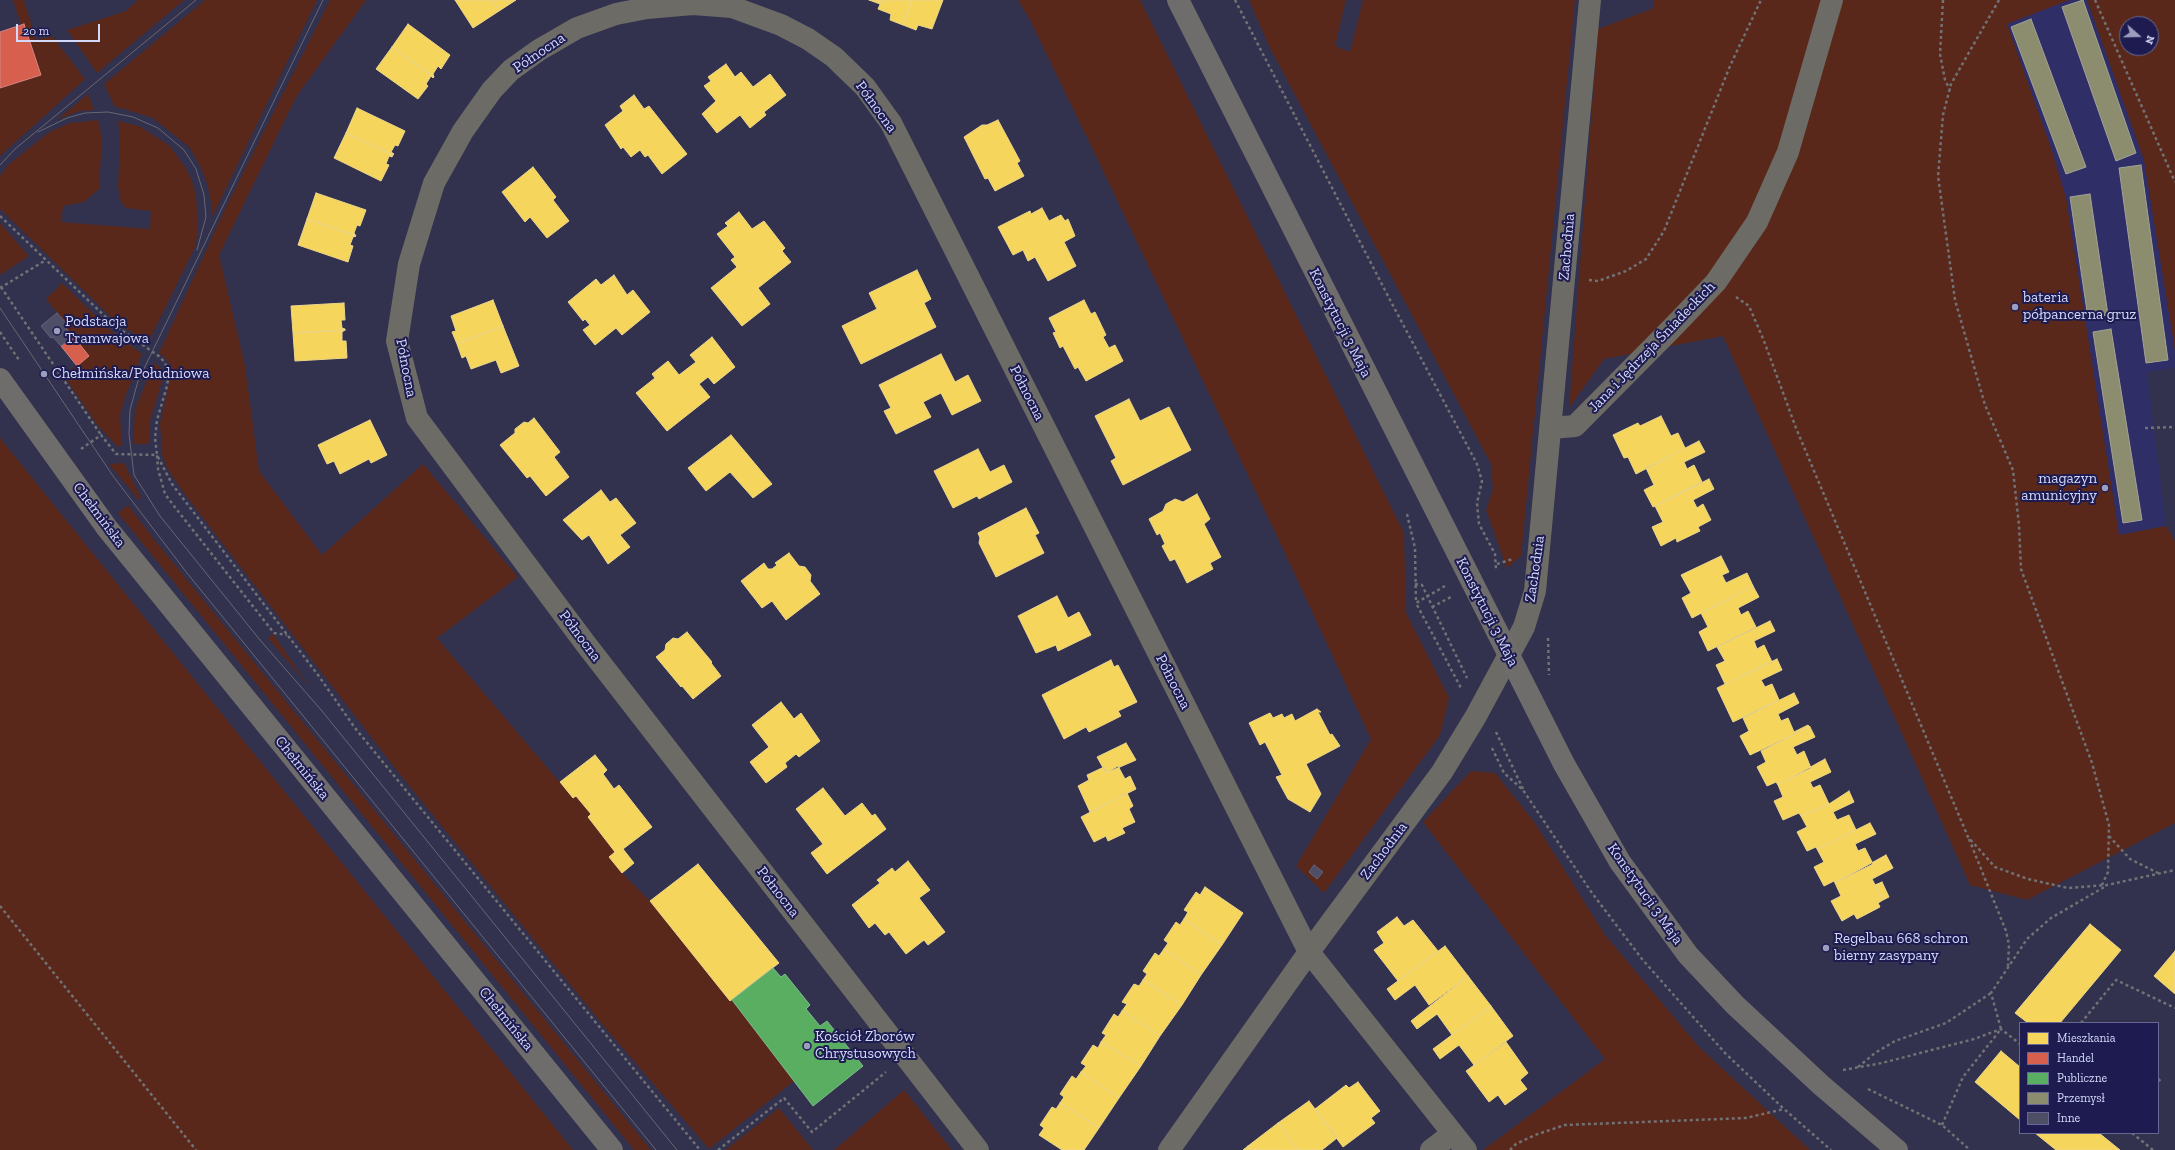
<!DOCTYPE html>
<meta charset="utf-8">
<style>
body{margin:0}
#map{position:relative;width:2175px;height:1150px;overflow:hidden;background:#32314e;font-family:"Zilla Slab",serif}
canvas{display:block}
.legend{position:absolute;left:2019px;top:1022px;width:140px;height:112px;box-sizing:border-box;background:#1d1b4f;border:1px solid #666793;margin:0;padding:5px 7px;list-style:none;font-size:12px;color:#d4d9fa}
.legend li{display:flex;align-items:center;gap:8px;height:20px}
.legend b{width:20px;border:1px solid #666793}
.north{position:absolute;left:2119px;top:16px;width:40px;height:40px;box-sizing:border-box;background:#1d1b4f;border:1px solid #666793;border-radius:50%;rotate:110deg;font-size:11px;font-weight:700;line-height:16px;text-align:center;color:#d4d9fa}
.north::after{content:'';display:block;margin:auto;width:14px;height:18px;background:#9b9ebe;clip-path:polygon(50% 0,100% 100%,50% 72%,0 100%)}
.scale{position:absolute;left:16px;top:24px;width:84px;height:18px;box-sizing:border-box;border:2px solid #d4d9fa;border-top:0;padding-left:5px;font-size:12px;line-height:14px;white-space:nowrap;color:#d4d9fa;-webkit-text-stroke:3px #1d1b4f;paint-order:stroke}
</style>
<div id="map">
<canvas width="2175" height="1150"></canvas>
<ul class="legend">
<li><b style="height:11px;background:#f6d55c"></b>Mieszkania</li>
<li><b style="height:11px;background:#d6604d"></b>Handel</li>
<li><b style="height:11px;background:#5aae61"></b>Publiczne</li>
<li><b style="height:11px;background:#8c8c6e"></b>Przemysł</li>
<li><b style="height:11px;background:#4e4e66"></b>Inne</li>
</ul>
<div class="north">N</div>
<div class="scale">20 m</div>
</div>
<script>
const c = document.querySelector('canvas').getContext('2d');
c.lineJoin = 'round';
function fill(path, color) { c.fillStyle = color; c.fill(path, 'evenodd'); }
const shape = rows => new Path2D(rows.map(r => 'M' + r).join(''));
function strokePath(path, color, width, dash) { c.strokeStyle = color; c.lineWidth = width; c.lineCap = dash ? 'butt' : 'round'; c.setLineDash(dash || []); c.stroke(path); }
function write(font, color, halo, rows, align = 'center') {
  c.font = font + ' "Zilla Slab",serif'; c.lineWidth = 4; c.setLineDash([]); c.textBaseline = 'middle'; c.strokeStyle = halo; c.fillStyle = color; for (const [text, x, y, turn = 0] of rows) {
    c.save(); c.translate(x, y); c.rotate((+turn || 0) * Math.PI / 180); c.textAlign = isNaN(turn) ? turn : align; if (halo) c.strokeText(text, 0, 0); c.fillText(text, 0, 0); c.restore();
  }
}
fill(shape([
 [2069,0,2087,0,2144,160,2175,350,2175,368,2147,372,2166,526,2119,535,2066,198,2007,23]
]), '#2f2e66');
fill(shape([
 [13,0,24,0,36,40,52,36,85,79,0,156,0,88,41,75,24,24,21,25],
 [138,0,184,0,97,73,67,30,126,11],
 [205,0,317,0,212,217,212,206,206,180,199,164,189,147,153,118,114,106,104,84],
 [330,0,366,0,296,97,219,255,245,366,259,471,322,555,423,464,518,577,437,638,573,798,576,796,591,814,588,817,615,852,609,857,622,873,650,901,730,1001,732,1000,794,1081,709,1149,602,1024,398,772,183,492,167,468,162,454,160,423,171,374,171,366,165,358,159,353,224,211],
 [1018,0,1140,0,1404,533,1406,613,1449,698,1440,735,1324,893,1296,866,1371,739,1285,553,1096,156,1030,20],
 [1249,0,1346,0,1335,46,1350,52,1363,0,1575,0,1521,556,1507,568,1486,510,1493,489,1491,464,1269,46],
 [1654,0,2069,0,2007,24,2051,148,2066,198,2119,535,2166,526,2175,541,2175,823,2027,900,1970,885,1723,336,1604,359,1569,408,1598,29,1654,8],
 [2087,0,2175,0,2175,350,2144,160],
 [2127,24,2151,24,2151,48,2127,48],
 [88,94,94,110,79,111,57,120],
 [98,120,102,138,99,189,84,202,63,206,61,222,150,229,151,211,126,208,121,202,118,187,120,139,118,121,139,126,170,146,185,167,192,181,196,196,198,231,195,247,148,343,115,321,0,209,0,176,8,165,49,132,70,123],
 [0,223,29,256,0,275],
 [62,283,109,329,142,354,125,397,120,416,122,446,118,447,98,426,66,379,66,374,88,356,65,327,67,325,46,299],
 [154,363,161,368,163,378,150,421,150,442,147,444,133,444,135,409],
 [0,438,573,1150,0,1150],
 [124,463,141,498,139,500,109,464],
 [128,505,153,538,651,1150,634,1150,618,1130,118,513],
 [273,634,308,685,268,638],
 [1471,771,1495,773,1535,823,1605,935,1699,1047,1810,1150,1483,1150,1605,1059,1423,822],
 [904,1090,952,1150,834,1150],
 [779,1108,813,1150,725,1150]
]), '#59281a');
const homes = shape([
 [455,0,492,0,499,11,473,28,455,0],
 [492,0,516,0,499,11,492,0],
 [869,0,882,0,880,4,869,0],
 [882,0,912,0,903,25,890,20,891,14,878,9,882,0],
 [912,0,943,0,932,29,918,25,916,30,903,25,912,0],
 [408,24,450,55,441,69,438,66,433,74,434,77,392,47,408,24],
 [392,47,434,77,433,78,431,76,426,84,428,86,418,99,376,69,392,47],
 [726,64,735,77,741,72,753,87,770,74,786,95,764,112,766,115,750,128,740,115,717,133,702,114,716,101,704,86,711,81,708,77,726,64],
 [634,95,644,109,649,106,687,154,662,174,648,155,645,157,640,150,631,157,623,147,621,149,605,125,623,111,620,106,634,95],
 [357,108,405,131,398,146,395,145,391,152,394,154,393,155,346,133,357,108],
 [998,120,1020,161,1017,163,1024,176,995,191,988,178,985,179,964,137,982,125,987,125,998,120],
 [346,133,393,155,392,157,389,156,386,164,389,165,381,181,334,158,346,133],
 [533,167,556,197,553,200,569,221,547,238,530,217,525,222,502,192,533,167],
 [316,193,366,210,360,226,357,225,354,233,356,236,307,219,316,193],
 [1042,208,1049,221,1061,215,1065,221,1068,219,1075,236,1064,242,1076,266,1048,281,1035,257,1028,261,1023,250,1013,255,998,227,1030,211,1031,214,1042,208],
 [739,212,752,229,764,221,785,248,782,251,791,262,758,288,770,304,742,326,711,288,737,267,731,260,735,257,717,234,728,226,725,223,739,212],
 [307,219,356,236,353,237,350,245,353,246,348,262,298,245,307,219],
 [917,270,931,299,924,303,936,327,861,364,842,326,877,309,869,293,917,270],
 [614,275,627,295,633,290,650,312,622,335,616,328,595,345,583,330,590,325,585,319,583,321,568,302,596,279,601,285,614,275],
 [493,300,503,326,457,344,452,332,456,331,451,316,493,300],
 [1084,300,1091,314,1095,312,1106,335,1103,337,1109,348,1115,345,1123,361,1086,381,1078,367,1075,369,1063,346,1060,348,1053,333,1056,332,1049,318,1084,300],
 [344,303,345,320,341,320,342,328,345,329,345,330,293,333,291,306,344,303],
 [503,326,519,366,501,373,496,360,471,369,466,356,462,358,457,344,503,326],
 [345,330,342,332,342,341,346,341,347,358,295,361,293,333,345,330],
 [712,337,735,367,714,384,708,377,699,384,710,397,667,431,636,393,655,378,652,374,668,361,679,375,696,362,690,355,712,337],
 [941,354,955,382,968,375,981,401,952,415,941,393,923,402,931,417,896,434,884,411,891,408,879,385,941,354],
 [1129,399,1140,421,1169,407,1191,450,1123,485,1111,461,1116,458,1095,416,1129,399],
 [1661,416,1671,436,1678,433,1685,448,1636,474,1628,457,1624,458,1613,435,1638,423,1640,426,1661,416],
 [534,418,560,452,554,457,569,477,546,496,530,476,527,478,500,445,515,433,515,429,524,422,528,423,534,418],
 [370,420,387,455,371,463,369,459,340,474,334,461,327,464,318,445,370,420],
 [731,435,772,484,753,498,730,472,706,491,688,468,731,435],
 [1699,441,1705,452,1684,462,1687,469,1694,465,1702,482,1653,507,1644,490,1654,485,1646,468,1699,441],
 [978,449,990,472,1004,465,1012,482,979,499,977,496,953,508,934,471,978,449],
 [1709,479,1714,489,1693,500,1697,508,1703,504,1711,520,1698,527,1700,531,1677,542,1676,538,1661,546,1652,527,1663,522,1655,506,1709,479],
 [601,490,610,502,616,498,636,523,620,535,630,547,608,564,589,535,582,540,563,520,601,490],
 [1197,494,1210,519,1204,524,1221,557,1210,563,1213,569,1187,583,1175,559,1170,561,1162,546,1165,544,1160,533,1157,535,1149,519,1163,511,1166,504,1175,499,1183,502,1197,494],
 [1026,508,1039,533,1035,535,1044,553,996,577,979,543,980,538,978,533,1026,508],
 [789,553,799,566,805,567,811,575,810,581,820,594,786,620,772,601,762,608,741,581,764,563,768,569,772,569,777,565,775,563,789,553],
 [1721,556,1729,572,1722,575,1726,583,1747,573,1753,586,1692,618,1682,598,1691,593,1681,575,1721,556],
 [1753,586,1759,597,1738,608,1741,615,1748,611,1756,627,1708,651,1699,632,1708,627,1701,613,1753,586],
 [1057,596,1068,618,1079,612,1091,635,1058,651,1056,645,1036,653,1018,616,1057,596],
 [1770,621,1775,631,1754,641,1757,649,1764,645,1772,662,1725,684,1716,665,1725,661,1717,647,1770,621],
 [687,632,712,662,711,663,721,676,693,699,682,686,681,687,656,657,665,650,666,644,673,638,678,639,687,632],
 [1777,659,1782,670,1761,680,1765,687,1772,684,1779,700,1733,722,1717,688,1777,659],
 [1111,660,1114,667,1118,665,1137,702,1118,711,1121,716,1089,732,1086,727,1064,739,1042,695,1111,660],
 [1794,693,1799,703,1778,714,1781,721,1788,718,1794,732,1808,725,1810,727,1750,755,1740,736,1749,731,1743,718,1794,693],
 [781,702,794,719,801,713,820,741,799,757,796,754,785,763,787,767,766,783,750,762,769,747,752,725,781,702],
 [1317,709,1321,712,1318,712,1330,735,1332,734,1340,746,1306,764,1321,794,1310,812,1288,799,1276,777,1282,775,1265,742,1260,745,1249,723,1270,713,1273,718,1282,714,1284,718,1292,714,1295,721,1317,709],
 [1810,727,1815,737,1793,747,1797,755,1804,751,1811,768,1778,785,1776,782,1767,786,1757,767,1766,762,1761,751,1810,727],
 [1126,743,1136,760,1106,773,1097,757,1126,743],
 [595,755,607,770,603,774,614,789,619,785,652,827,623,849,634,863,622,873,609,857,615,852,588,817,591,814,576,796,573,798,560,782,595,755],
 [1825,759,1831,772,1810,782,1813,788,1820,785,1829,804,1801,816,1799,813,1783,820,1774,801,1783,797,1778,785,1825,759],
 [1118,766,1125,779,1130,776,1136,789,1090,812,1078,786,1089,780,1087,775,1104,767,1106,773,1118,766],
 [823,788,845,816,862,803,872,816,875,814,886,829,827,874,811,853,823,844,796,809,823,788],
 [1849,791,1854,802,1833,812,1837,820,1849,815,1856,830,1817,849,1816,847,1807,851,1797,832,1807,827,1801,816,1829,804,1849,791],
 [1127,793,1133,806,1129,809,1135,822,1122,828,1125,833,1108,841,1106,836,1094,842,1081,817,1127,793],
 [1870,823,1876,834,1855,844,1858,851,1865,848,1873,864,1835,883,1834,881,1824,886,1814,867,1824,862,1817,849,1870,823],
 [1886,855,1893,868,1872,879,1883,900,1878,903,1880,907,1857,919,1854,914,1842,921,1831,901,1841,896,1835,883,1886,855],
 [908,861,930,890,919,898,945,932,928,945,924,940,906,954,889,932,885,935,875,923,869,928,852,905,880,883,877,880,892,868,895,872,908,861],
 [698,864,779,963,730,1001,650,901,698,864],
 [1882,882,1889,897,1883,900,1875,885,1882,882],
 [1205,887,1243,913,1222,945,1184,919,1188,912,1184,910,1196,892,1200,895,1205,887],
 [1397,917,1404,926,1413,920,1438,951,1398,981,1374,950,1384,943,1377,932,1397,917],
 [1184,919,1222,945,1201,975,1164,949,1168,943,1164,940,1176,922,1180,925,1184,919],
 [2090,924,2121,950,2060,1023,2028,1023,2015,1013,2090,924],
 [1445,946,1468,976,1429,1005,1415,985,1395,1000,1387,989,1445,946],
 [1164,949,1201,975,1182,1005,1143,980,1147,974,1143,971,1155,953,1159,956,1164,949],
 [2175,951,2175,994,2154,976,2175,951],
 [1468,976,1491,1006,1452,1035,1437,1014,1417,1029,1411,1021,1468,976],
 [1143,980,1182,1005,1160,1036,1122,1011,1127,1004,1122,1002,1134,984,1139,986,1143,980],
 [1491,1006,1513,1036,1474,1065,1459,1045,1440,1059,1433,1049,1491,1006],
 [1122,1011,1160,1036,1141,1066,1101,1042,1106,1035,1102,1033,1114,1014,1118,1017,1122,1011],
 [1101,1042,1141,1066,1119,1098,1081,1072,1086,1066,1081,1063,1093,1045,1098,1048,1101,1042],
 [1506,1042,1528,1073,1520,1080,1527,1089,1505,1105,1498,1095,1489,1102,1466,1071,1506,1042],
 [2001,1051,2020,1067,2020,1120,1975,1082,2001,1051],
 [1081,1072,1119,1098,1099,1128,1060,1103,1064,1097,1060,1094,1072,1076,1076,1079,1081,1072],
 [1358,1082,1380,1111,1371,1118,1375,1123,1343,1147,1315,1109,1346,1085,1349,1088,1358,1082],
 [1309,1101,1337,1138,1322,1150,1298,1150,1278,1123,1309,1101],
 [1060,1103,1099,1128,1084,1150,1062,1150,1039,1135,1044,1128,1040,1125,1052,1107,1056,1109,1060,1103],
 [1278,1123,1298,1150,1251,1150,1248,1146,1278,1123],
 [2035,1133,2099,1133,2120,1150,2056,1150,2035,1133],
 [1248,1146,1251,1150,1243,1150,1248,1146]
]);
fill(homes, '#f6d55c');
strokePath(homes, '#ecd68b', 1);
const shops = shape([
 [24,24,41,75,0,88,0,32,24,24],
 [73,336,89,356,77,366,61,346,73,336]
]);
fill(shops, '#d6604d');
strokePath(shops, '#d58481', 1);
const public = shape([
 [773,968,781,977,785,974,810,1005,806,1009,820,1026,827,1021,863,1066,813,1106,732,1000,773,968]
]);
fill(public, '#5aae61');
strokePath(public, '#7fbb8f', 1);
const industry = shape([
 [2083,0,2136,153,2116,161,2062,7,2083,0],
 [2031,19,2086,167,2066,174,2011,27,2031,19],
 [2141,165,2168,360,2146,363,2119,168,2141,165],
 [2090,194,2108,315,2088,318,2070,197,2090,194],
 [2111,329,2142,520,2123,523,2093,332,2111,329]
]);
fill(industry, '#8c8c6e');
strokePath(industry, '#a2a398', 1);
const building = shape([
 [57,313,68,325,65,327,73,336,61,346,53,337,51,338,41,326,57,313],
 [1314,865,1323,872,1317,879,1309,872,1314,865]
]);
fill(building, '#4e4e66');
strokePath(building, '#64657e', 1);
strokePath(shape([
 [1235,0,1389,298,1477,464,1482,481,1477,503,1479,524,1495,554,1496,570],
 [1943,0,1940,54,1945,80,1950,90],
 [1999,0,1951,84,1943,115,1938,176,1955,300,1985,405,2013,470,2019,525,2021,569,2092,763,2109,825,2108,872,2102,885],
 [2095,0,2175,182],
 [0,216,113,324,160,357,165,363,169,373,167,386,157,420,155,438,157,455,172,484,318,675,355,728,700,1150],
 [1589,280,1598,281,1626,271,1646,259,1664,231,1730,66,1761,0],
 [1,287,101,435],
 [0,288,46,260],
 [1736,297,1749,306,1764,341,1796,428,1968,837,1995,867,2028,879,2068,888,2107,885,2175,870],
 [0,332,19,360],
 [2145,428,2175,427],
 [81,449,101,435,116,454,157,455,158,469,165,494,174,506,274,633,287,635],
 [1407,514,1415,548,1416,603],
 [1497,564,1513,559],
 [1415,584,1422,585,1467,678],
 [1445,586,1416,603,1461,688],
 [1432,607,1451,597],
 [1548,638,1549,675],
 [1496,732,1523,789],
 [1492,748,1504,773,1523,790,1592,893,1642,959,1725,1053,1784,1109,1831,1150],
 [2109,836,2130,859,2158,873],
 [1969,839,2006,931,2009,945,2008,966],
 [0,906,196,1150],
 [2081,1023,2116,980,2175,1008],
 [1858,1067,1875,1053,1895,1041,1946,1023,1991,993],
 [1843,1070,1882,1063,1974,1039,2001,1029,2020,1044],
 [2158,1081,2161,1079],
 [1868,1089,1942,1125,1970,1150],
 [1942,1125,1963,1077,2001,1029,1991,993,2027,939,2051,918,2106,886],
 [2132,1133,2153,1150],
 [718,1150,784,1098,812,1132,886,1072],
 [1510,1150,1516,1144,1535,1135,1565,1125,1746,1118,1784,1109]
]), '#727174', 2.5, [3, 3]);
strokePath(shape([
 [1551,428,1575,426,1674,326,1716,282,1757,222,1788,152,1832,0],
 [978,1150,585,643,417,418,397,341,409,264,434,183,463,131,492,90,511,70,539,50,577,28,616,14,647,8,693,4,732,7,781,25,808,39,834,57,865,87,891,123,1309,952,1466,1150],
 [1169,1150,1309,952,1442,772,1476,716,1524,627,1535,591,1590,0],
 [1431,1150,1452,1134]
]), '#6c6b66', 22);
strokePath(shape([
 [1178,0,1564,764,1620,862,1688,955,1735,1005,1821,1085,1897,1150],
 [0,379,107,528,612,1150]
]), '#6f6d6c', 22);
strokePath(shape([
 [323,0,138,381,130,410,129,434,134,475,160,516,260,640,322,711,677,1150],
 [38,132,67,118,85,113,108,112,133,117,158,128,184,150,196,169,204,195,206,217,197,250],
 [0,165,15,149,196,0],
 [0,308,113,476,187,573,656,1150]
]), '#686875', 1);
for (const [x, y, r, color] of [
 [2015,307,4,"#9b9ebe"],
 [57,331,4,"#9b9ebe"],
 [44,374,4,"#9b9ebe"],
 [2105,488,4,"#9b9ebe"],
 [1826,948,4,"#9b9ebe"],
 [807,1046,4,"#9b9ebe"]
]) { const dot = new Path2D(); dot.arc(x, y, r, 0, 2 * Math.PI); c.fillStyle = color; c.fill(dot); strokePath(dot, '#1d1b4f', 1.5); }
write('15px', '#d4d9fa', '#1d1b4f', [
 ["Północna",539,53,-34],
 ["Północna",876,107,54],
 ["Zachodnia",1567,247,-85],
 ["Konstytucji 3 Maja",1340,323,63],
 ["Jana i Jędrzeja Śniadeckich",1652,347,-46],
 ["Północna",406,368,79],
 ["Północna",1027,393,63],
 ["Chełmińska",99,515,53],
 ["Zachodnia",1535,569,-82],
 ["Konstytucji 3 Maja",1487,612,63],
 ["Północna",580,636,53],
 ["Północna",1173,682,63],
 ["Chełmińska",302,768,51],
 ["Zachodnia",1384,851,-53],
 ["Północna",778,892,52],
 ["Konstytucji 3 Maja",1645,894,55],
 ["Chełmińska",506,1019,51]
]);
write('15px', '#d4d9fa', '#1d1b4f', [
 ["bateria",2023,298],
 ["półpancerna gruz",2023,315],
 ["Podstacja",65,322],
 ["Tramwajowa",65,339],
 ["Chełmińska/Południowa",52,374],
 ["magazyn",2097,479,"right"],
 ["amunicyjny",2097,496,"right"],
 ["Regelbau 668 schron",1834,939],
 ["bierny zasypany",1834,956],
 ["Kościół Zborów",815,1037],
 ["Chrystusowych",815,1054]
], 'left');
</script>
